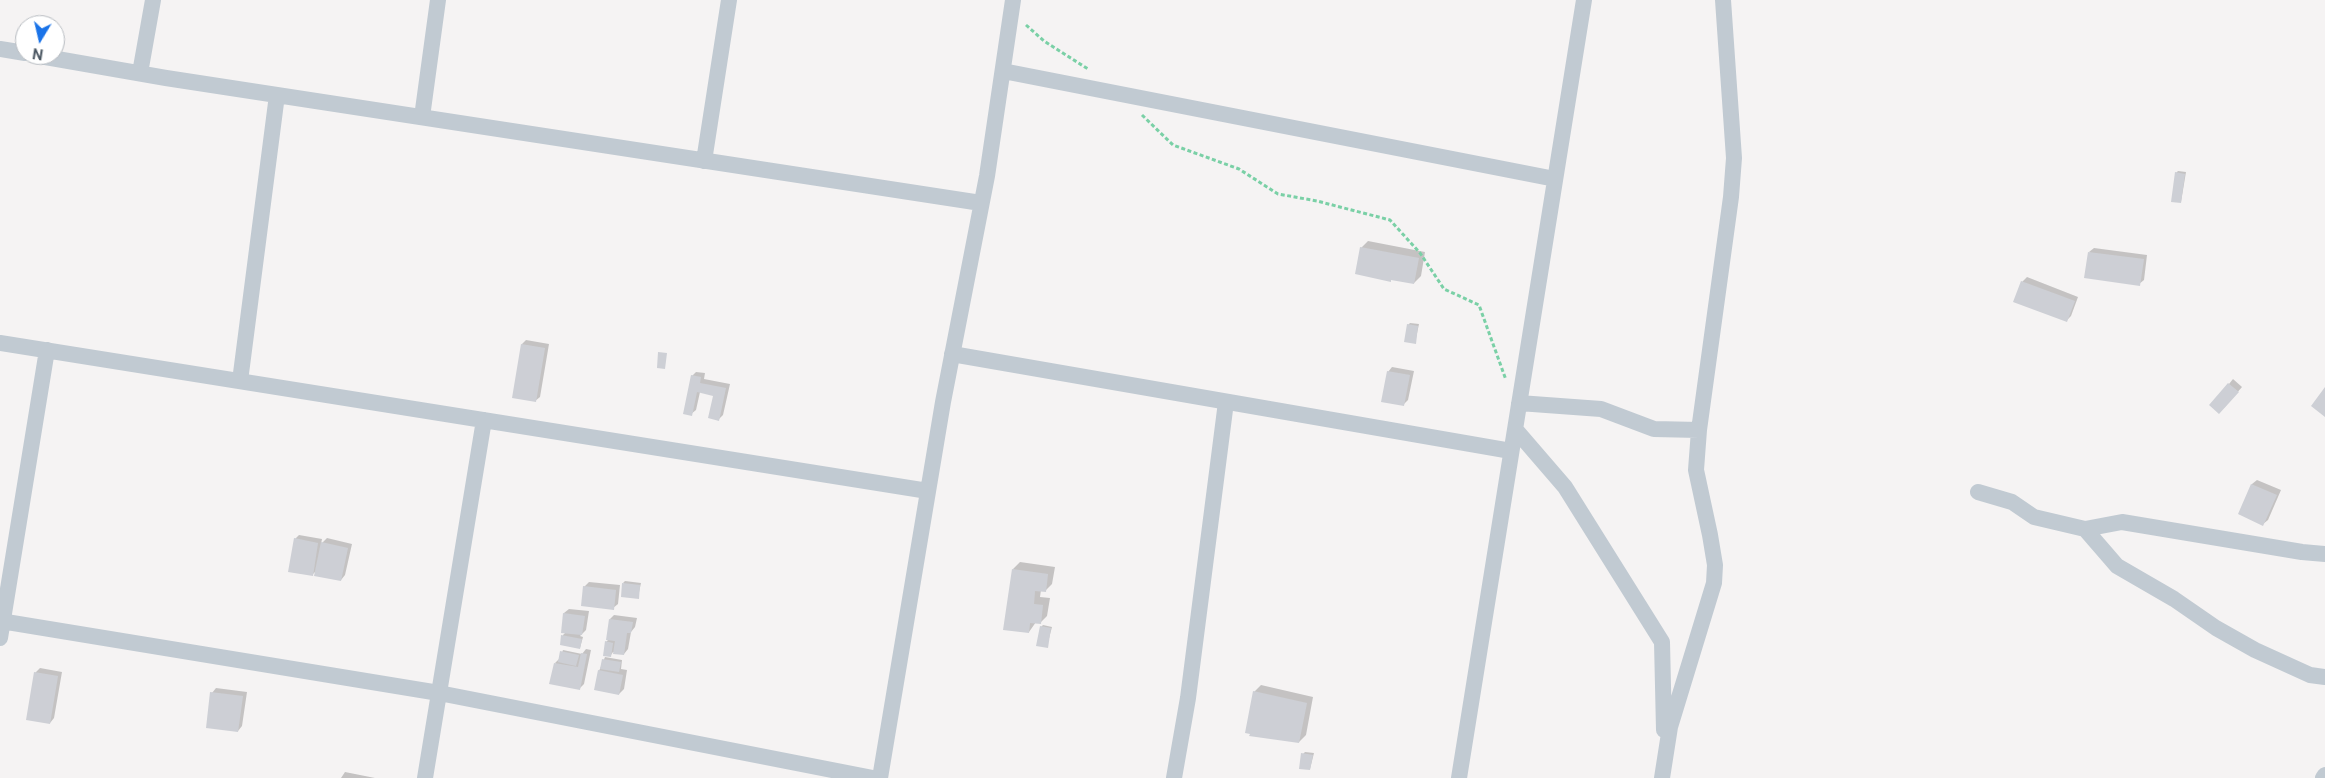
<!DOCTYPE html>
<style>
body{margin:0}
#map{position:relative;width:2325px;height:778px;overflow:hidden;background:#f5f3f3;font-family:"Public Sans",sans-serif}
canvas{display:block}
.north{position:absolute;left:15px;top:15px;width:50px;height:50px;box-sizing:border-box;background:#fff;border:1px solid #b7bbc0;border-radius:50%;rotate:189deg;font-size:14px;font-weight:700;line-height:20px;text-align:center;color:#4a5661}
.north::after{content:'';display:block;margin:auto;width:18px;height:22px;background:#1a73e8;clip-path:polygon(50% 0,100% 100%,50% 72%,0 100%)}
</style>
<div id="map">
<canvas width="2325" height="778"></canvas>
<div class="north">N</div>
</div>
<script>
const c = document.querySelector('canvas').getContext('2d');
c.lineJoin = 'round';
function fill(path, color) { c.fillStyle = color; c.fill(path, 'evenodd'); }
const shape = rows => new Path2D(rows.map(r => 'M' + r).join(''));
function strokePath(path, color, width, dash) { c.strokeStyle = color; c.lineWidth = width; c.lineCap = dash ? 'butt' : 'round'; c.setLineDash(dash || []); c.stroke(path); }
fill(shape([
 [2178,171,2186,172,2181,202,2176,173],
 [1368,241,1425,252,1421,276,1414,283,1361,248],
 [2094,248,2147,255,2144,280,2139,284,2089,252],
 [2027,277,2078,297,2071,316,2066,321,2022,282],
 [1410,323,1419,324,1415,343,1408,325],
 [526,340,549,344,540,397,535,401,522,344],
 [1392,367,1414,371,1408,400,1404,404,1388,372],
 [696,372,705,373,704,379,730,384,723,415,719,419,714,395,700,392,696,410,691,414,692,376],
 [2233,379,2242,387,2224,408,2229,384],
 [2257,480,2281,490,2268,520,2263,524,2239,514,2252,484],
 [299,535,322,539,321,544,327,538,352,544,345,575,341,580,317,570,312,575,295,539],
 [1020,562,1055,567,1052,584,1045,591,1041,590,1040,597,1050,598,1047,616,1040,623,1036,622,1029,632,1013,569],
 [625,581,641,583,638,597,623,583],
 [589,582,620,585,618,604,613,608,584,587],
 [569,609,589,611,586,630,580,636,583,637,580,648,561,644,563,635,566,632,564,613],
 [614,615,637,618,635,627,631,632,628,649,624,654,613,652,611,655,606,642,609,639,610,619],
 [1043,625,1052,627,1047,646,1041,627],
 [586,649,591,650,584,684,579,689,555,663,560,658,563,650,582,654],
 [605,657,622,660,621,669,627,670,624,689,619,694,599,671],
 [40,668,62,672,54,718,50,723,35,673],
 [1261,685,1313,697,1306,735,1299,742,1254,692],
 [216,688,247,692,242,726,238,731,212,693],
 [1305,752,1314,753,1310,769,1303,754],
 [345,772,375,778,341,778]
]), '#0003');
fill(shape([
 [2175,172,2185,174,2181,203,2171,202],
 [1360,247,1419,258,1414,284,1391,280,1391,282,1355,274],
 [2088,252,2144,259,2140,286,2084,278],
 [2021,281,2075,301,2067,322,2013,302],
 [1407,324,1418,326,1416,344,1404,342],
 [521,344,545,348,536,402,512,398],
 [658,352,667,353,665,369,657,368],
 [1387,371,1410,375,1404,406,1381,402],
 [691,375,701,377,700,383,726,388,719,421,708,418,713,396,697,392,692,416,683,414],
 [2228,383,2239,392,2219,414,2209,405],
 [2325,387,2325,417,2311,406],
 [2251,484,2277,495,2263,526,2238,514],
 [294,538,318,543,313,576,288,572],
 [321,542,348,548,341,581,314,576],
 [1012,569,1048,574,1046,592,1035,591,1034,604,1043,605,1041,624,1030,623,1029,633,1003,630],
 [622,583,640,585,639,599,621,597],
 [583,586,616,590,614,610,581,606],
 [563,613,585,616,582,635,561,633],
 [609,619,633,622,631,633,627,633,624,655,613,654,615,641,606,640],
 [1040,626,1051,628,1048,648,1036,646],
 [561,635,582,639,580,649,560,645],
 [605,641,613,643,611,657,603,656],
 [560,651,579,655,576,666,558,662],
 [581,653,587,654,580,690,549,684,554,663,578,667],
 [602,659,621,662,619,672,600,669],
 [598,670,623,675,619,695,594,690],
 [34,672,58,676,50,724,26,720],
 [1253,691,1307,703,1299,743,1249,736,1250,734,1245,733],
 [210,692,243,696,238,732,206,728],
 [1301,753,1313,755,1310,770,1299,769]
]), '#cdcfd5');
strokePath(shape([
 [1026,25,1044,41,1088,69],
 [1142,115,1173,145,1239,169,1278,194,1317,201,1390,220,1420,253,1444,289,1479,305,1506,380]
]), '#7ad0a6', 3, [4, 2.5]);
strokePath(shape([
 [0,49,25,53],
 [34,55,166,78,981,203],
 [1003,71,1555,179],
 [140,73,153,0],
 [422,117,438,0],
 [704,161,729,0],
 [0,343,928,491],
 [952,354,1511,451],
 [240,381,277,95],
 [1519,403,1601,409,1654,429,1699,430],
 [1515,429,1565,487,1662,642,1664,730],
 [1978,492,2012,502,2034,517,2085,529,2117,566,2174,599,2216,628,2255,650,2310,675,2325,677],
 [2085,529,2122,522,2302,552,2325,554],
 [0,621,439,693,873,778],
 [0,638,47,350],
 [425,778,484,420],
 [880,778,943,402,987,176,1013,0],
 [1174,778,1188,698,1226,402],
 [1459,778,1584,0],
 [1662,778,1670,727,1714,583,1715,565,1710,535,1696,470,1699,430,1731,197,1734,158,1723,0],
 [2323,778,2325,775]
]), '#c1cad2', 16);
</script>
